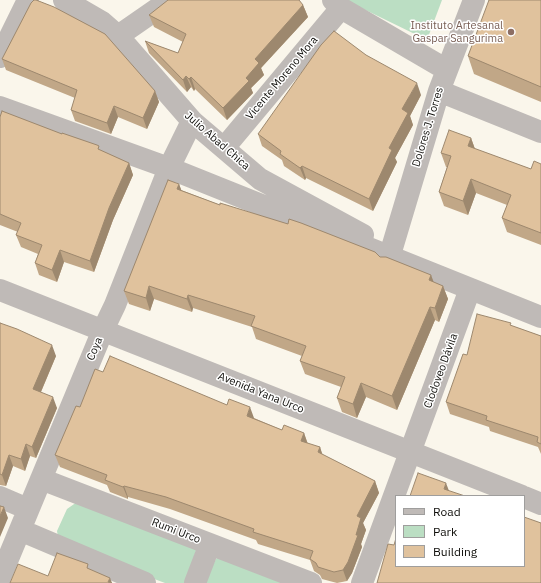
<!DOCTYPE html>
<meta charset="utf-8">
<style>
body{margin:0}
#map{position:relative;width:541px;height:583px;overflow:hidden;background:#faf6eb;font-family:"IBM Plex Sans",sans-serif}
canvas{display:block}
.legend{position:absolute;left:395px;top:495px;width:130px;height:72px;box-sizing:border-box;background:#fff;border:1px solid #9f9e9d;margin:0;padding:5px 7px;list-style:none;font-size:12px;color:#0e0d09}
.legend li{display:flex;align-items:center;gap:8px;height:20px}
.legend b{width:20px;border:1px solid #9f9e9d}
</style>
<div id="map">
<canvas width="541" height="583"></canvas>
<ul class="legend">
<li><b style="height:5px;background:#bfbab7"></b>Road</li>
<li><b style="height:11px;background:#bbdec3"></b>Park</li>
<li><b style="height:11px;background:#e0c29d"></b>Building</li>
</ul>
</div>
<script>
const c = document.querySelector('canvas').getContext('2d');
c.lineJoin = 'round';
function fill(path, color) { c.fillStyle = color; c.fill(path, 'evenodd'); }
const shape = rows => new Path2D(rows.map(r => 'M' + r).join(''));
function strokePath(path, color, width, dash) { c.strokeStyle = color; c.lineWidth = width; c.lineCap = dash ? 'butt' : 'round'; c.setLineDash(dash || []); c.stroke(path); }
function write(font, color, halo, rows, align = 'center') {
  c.font = font + ' "IBM Plex Sans",sans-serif'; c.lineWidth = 3; c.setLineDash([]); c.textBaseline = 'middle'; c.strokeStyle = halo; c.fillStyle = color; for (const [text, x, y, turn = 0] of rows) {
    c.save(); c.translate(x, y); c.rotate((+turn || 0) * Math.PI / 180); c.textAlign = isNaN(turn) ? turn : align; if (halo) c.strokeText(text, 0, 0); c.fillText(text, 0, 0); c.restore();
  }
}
fill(shape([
 [345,0,442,0,427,40],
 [77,502,197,548,185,583,165,583,66,546,58,537,57,531,67,509],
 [218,557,292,583,203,583,216,559]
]), '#bbdec3');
strokePath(shape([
 [64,0,102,22,118,36,192,121,260,179,363,235],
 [333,0,341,8,447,70],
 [118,36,170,0],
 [0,57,28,0],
 [439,91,541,132],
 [0,107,169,168,541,317],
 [224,148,341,8],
 [389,258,439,91,474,0],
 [0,290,522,496],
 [41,479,311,583],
 [0,497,28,509],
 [524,497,541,504],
 [20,530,145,583],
 [0,578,103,330,115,305,169,168,192,121],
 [195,583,210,544],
 [362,583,470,289]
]), '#bfbab7', 22);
fill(shape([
 [541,0,541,102,474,74,468,56],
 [303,5,308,17,261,68,264,75,251,88,253,93,227,120,195,89,194,91,191,87,187,92,149,53,145,41,178,53,183,42,154,27,149,15],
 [2,59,155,91,159,102,147,129,118,117,111,134,75,121,71,110,75,98,6,70],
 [421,95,410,116,413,125,395,158,397,162,373,211,306,178,305,180,284,166,282,160,262,146,258,134],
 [0,117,100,150,129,163,133,175,113,220,94,272,64,262,57,282,39,275,35,263,38,254,21,247,16,235,18,232,0,225],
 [471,138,475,149,531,169,541,164,541,245,507,232,502,218,507,205,476,193,468,215,444,206,439,192,447,167,446,167,441,153],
 [179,184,181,190,220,205,380,257,431,275,433,282,443,286,448,299,439,322,435,320,397,410,366,397,357,418,342,412,337,398,341,387,305,374,300,361,302,356,256,339,252,327,193,308,192,312,154,299,150,311,129,304,124,291],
 [0,323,56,356,41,392,57,408,36,458,30,456,25,471,13,466,6,486,0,485],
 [512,326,541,336,541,454,538,447,490,431,489,427,450,414,446,402,467,355],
 [103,372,254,418,282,430,304,433,308,444,320,447,322,455,375,481,379,493,363,523,366,530,361,544,362,547,352,573,347,581,337,583,322,579,320,575,314,571,310,560,258,544,256,540,170,509,128,497,128,499,110,492,107,485,60,467,55,455,80,407]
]), '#c1a787');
fill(shape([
 [303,5,308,17,261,68,264,75,251,88,253,93,227,120,223,108,255,59],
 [186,76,191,87,187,92,183,80],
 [191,77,195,89,194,91,189,79],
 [417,83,421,95,410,116,413,125,395,158,397,162,373,211,369,199,389,148,402,109],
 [155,91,159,102,147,129,143,118],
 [114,106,118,117,111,134,107,123],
 [471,138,476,152,468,146],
 [129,163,133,175,113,220,94,272,90,261,109,208],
 [302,166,306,178,305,180,300,168],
 [471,179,476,193,468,215,463,201],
 [179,184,184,197,177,189],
 [60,250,64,262,57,282,52,270],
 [431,275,436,288,429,280],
 [149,286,154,299,150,311,146,298],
 [443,286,448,299,439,322,435,308],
 [188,295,193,308,192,312,187,299],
 [430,307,435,320,397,410,392,396],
 [52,345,56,356,37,401,33,389],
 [361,383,366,397,357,418,353,404],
 [53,397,57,408,36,458,32,447],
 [250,407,254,418,251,427,247,416],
 [304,433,308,445,301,441],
 [26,444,30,456,25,471,21,459],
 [320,447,324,459,318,452],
 [9,455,13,466,6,486,2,475],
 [375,481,379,493,363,523,366,530,361,544,362,547,352,573,347,581,343,570,356,535,357,516],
 [446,483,451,496,444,489],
 [124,486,128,497,128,499,123,487],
 [4,507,8,518,0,537,0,516],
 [110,578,112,583,108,582]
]), '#9d886e');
const building = shape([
 [34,0,36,0,54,7,105,34,155,91,143,118,114,106,107,123,71,110,77,90,2,59,31,3,34,0],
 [168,0,299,0,303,5,255,59,259,63,246,78,249,81,223,108,191,77,189,79,186,76,183,80,145,41,178,53,186,34,149,15,168,0],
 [489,0,541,0,541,87,468,56,489,0],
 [334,31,366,55,417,83,402,109,408,113,389,148,392,150,369,199,302,166,300,168,280,154,281,151,258,134,321,45,334,31],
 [2,111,62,134,62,133,97,145,99,146,98,149,129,163,109,208,90,261,60,250,52,270,35,263,42,245,16,235,21,223,0,214,0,117,2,111],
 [449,130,471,138,468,146,531,169,534,161,541,164,541,233,502,218,511,195,471,179,463,201,439,192,451,156,441,153,449,130],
 [168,180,179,184,177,189,220,205,220,203,288,224,289,219,301,223,375,252,380,257,386,257,431,275,429,280,443,286,435,308,430,307,392,396,361,383,353,404,337,398,345,377,300,361,306,346,251,326,255,316,188,295,187,299,149,286,146,298,124,291,168,180],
 [477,314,511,323,510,325,541,336,541,444,537,442,538,437,486,420,487,416,446,402,463,354,467,355,477,314],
 [0,323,17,329,52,345,33,389,53,397,32,447,26,444,21,459,9,455,2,475,0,474,0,323],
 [110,356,227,405,229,399,250,407,247,416,282,430,284,425,304,433,301,441,320,447,318,452,375,481,357,516,361,518,356,535,358,535,348,562,343,570,334,572,318,567,316,563,310,559,313,551,253,532,254,529,166,497,124,486,123,487,105,480,107,475,55,455,76,406,80,407,95,369,103,372,110,356],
 [418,473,446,483,444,489,465,496,410,496,418,473],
 [0,506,4,507,0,516,0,506],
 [524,517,541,523,541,583,377,583,388,544,394,545,396,538,396,566,524,566,524,517],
 [57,553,88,564,87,568,110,578,108,582,112,583,10,583,18,564,48,576,57,553]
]);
fill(building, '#e0c29d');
strokePath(building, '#9d886e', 1);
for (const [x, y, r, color] of [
 [511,32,4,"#8d6e63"]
]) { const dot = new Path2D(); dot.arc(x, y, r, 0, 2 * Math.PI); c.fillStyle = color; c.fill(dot); strokePath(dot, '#fff', 1.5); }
write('11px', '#785e54', '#fff', [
 ["Instituto Artesanal",503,26],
 ["Gaspar Sangurima",503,39]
], 'right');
write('11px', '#0e0d09', '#fff', [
 ["Vicente Moreno Mora",282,78,-50],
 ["Dolores J. Torres",428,127,-73],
 ["Julio Abad Chica",217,141,41],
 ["Coya",95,349,-67],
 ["Clodoveo Dávila",441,371,-70],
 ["Avenida Yana Urco",261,393,22],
 ["Rumi Urco",176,531,21]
]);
</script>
